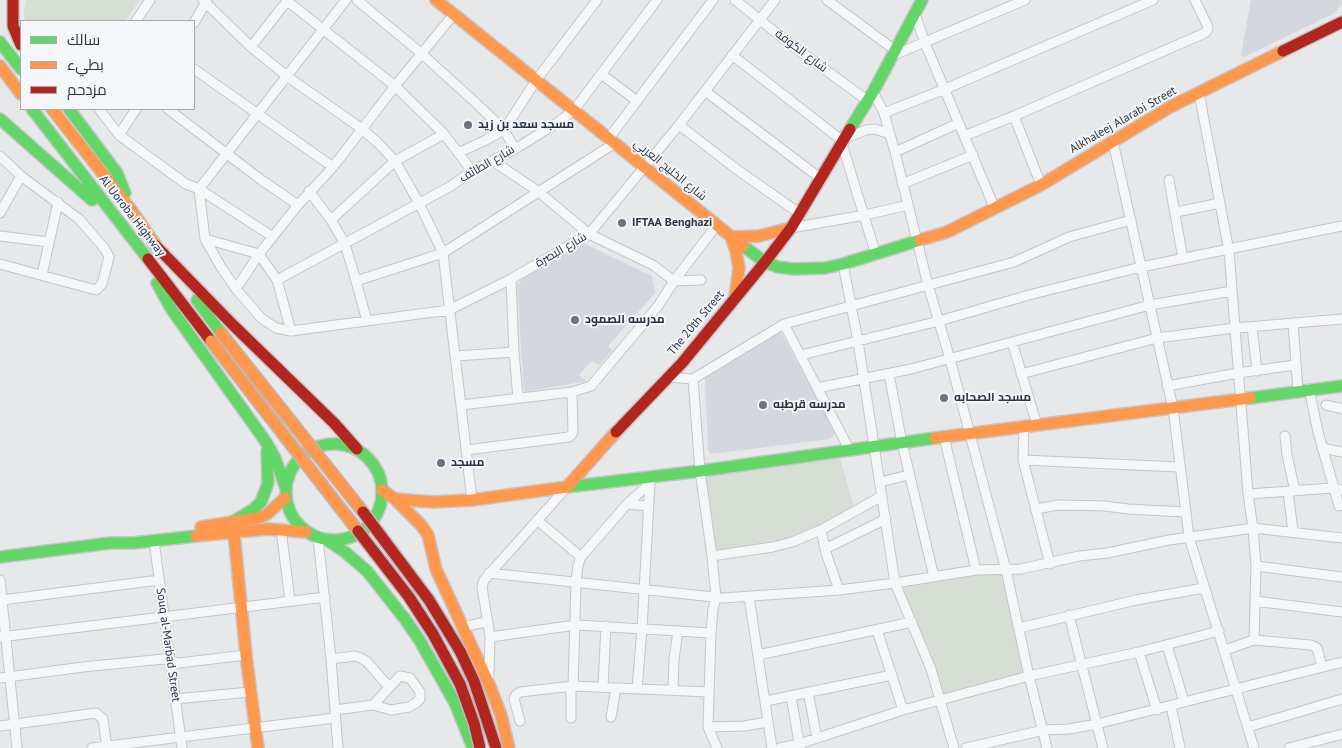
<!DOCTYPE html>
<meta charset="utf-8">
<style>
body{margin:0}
#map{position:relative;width:1342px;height:748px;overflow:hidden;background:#e6e8ea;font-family:"PT Sans",Cairo,sans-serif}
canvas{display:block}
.legend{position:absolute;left:20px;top:20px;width:175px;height:90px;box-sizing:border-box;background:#f4f6f9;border:1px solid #a4a8b1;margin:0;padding:6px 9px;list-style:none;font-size:15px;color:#2b3445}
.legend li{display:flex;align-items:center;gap:10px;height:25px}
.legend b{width:25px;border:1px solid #a4a8b1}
</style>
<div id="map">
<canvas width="1342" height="748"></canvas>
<ul class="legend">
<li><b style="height:6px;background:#63d668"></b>سالك</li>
<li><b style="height:6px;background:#ff974d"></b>بطيء</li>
<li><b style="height:6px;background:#b3261e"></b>مزدحم</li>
</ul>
</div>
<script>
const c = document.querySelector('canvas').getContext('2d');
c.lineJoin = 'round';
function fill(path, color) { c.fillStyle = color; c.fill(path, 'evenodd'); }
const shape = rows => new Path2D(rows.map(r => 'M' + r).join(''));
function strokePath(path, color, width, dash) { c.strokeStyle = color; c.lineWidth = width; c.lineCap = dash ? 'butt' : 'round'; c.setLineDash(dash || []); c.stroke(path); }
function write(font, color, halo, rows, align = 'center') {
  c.font = font + ' "PT Sans",Cairo,sans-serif'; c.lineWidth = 4; c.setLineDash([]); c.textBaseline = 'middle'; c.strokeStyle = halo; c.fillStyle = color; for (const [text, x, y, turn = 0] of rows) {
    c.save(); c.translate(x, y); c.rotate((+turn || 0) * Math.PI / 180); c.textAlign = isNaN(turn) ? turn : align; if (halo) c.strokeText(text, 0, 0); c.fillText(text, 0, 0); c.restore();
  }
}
fill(shape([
 [1251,0,1342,0,1342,3,1335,13,1244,57,1241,55],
 [583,243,652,276,655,293,608,346,612,350,600,365,591,361,579,375,587,381,524,392,517,285,523,278],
 [780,331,836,432,830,439,711,454,708,450,705,377]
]), '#d4d7dd');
fill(shape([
 [26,0,137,0,139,1,125,21,25,21,24,12],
 [838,451,855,511,792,542,712,556,700,471],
 [1006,570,1030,680,940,701,895,583]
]), '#d6ded6');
const street = shape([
 [203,0,251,47,288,77,362,129,378,143,395,161,419,203,443,253,472,500],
 [286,0,395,86,444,134,472,171],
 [346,0,199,189,205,239,221,267,236,289,261,318,276,328,291,331,449,310,511,279,589,234,679,125,775,0],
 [357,0,422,54,476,103,504,130,515,149],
 [735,0,789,43,868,101],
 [827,0,896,51],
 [915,14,925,43,995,209],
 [136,21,150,0],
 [194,23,207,0],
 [251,47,287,1],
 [732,55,844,142],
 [894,55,1025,0],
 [194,69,333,167],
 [601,74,637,101],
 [705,91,820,178],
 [873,92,884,113,895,152,928,285,950,359,1006,570,1029,676,1047,748],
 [1199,93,1229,251,1248,494,1253,528,1256,566,1254,640],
 [99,109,119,135,186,184,199,189,273,237],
 [168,109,260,179,298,205],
 [884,113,945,89,1153,0],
 [1014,116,1041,185],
 [679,125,739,171,799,213],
 [119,135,136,109],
 [964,136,1014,116,1205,33,1208,29,1207,25,1195,0],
 [609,138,713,0],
 [846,138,866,130,875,129,890,134],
 [1113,142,1173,408,1189,537,1254,748],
 [842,144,876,255],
 [895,152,959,123],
 [458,153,486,140,504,130,537,79,597,0],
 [0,156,21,176,79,219,105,249,109,257,102,284,96,290,0,264],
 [493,161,539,192,589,234,653,265,674,281,701,280],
 [1169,180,1183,259],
 [902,184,973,155],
 [309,191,331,220,345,244,356,281,367,321],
 [1176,212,1220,203],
 [0,213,21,176],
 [331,220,395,161,444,134],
 [791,228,865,215,908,205],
 [0,236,49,242],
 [205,239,259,254,277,280,291,331],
 [843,264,858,341,895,583,931,669,954,748],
 [42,275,58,202],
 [511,279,514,352,518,398],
 [277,280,451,186,472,171,515,149,557,123,574,110,657,0],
 [356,281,443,253,615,143],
 [236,289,259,254,298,205,333,167,395,86,454,14],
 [1293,323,1298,390],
 [784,324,849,449],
 [1252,327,1257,371],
 [1012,342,1037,425],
 [801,355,939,321,1029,295,1141,267,1342,226],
 [456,356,514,352],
 [889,374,902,443,934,577],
 [1021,374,1157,338,1235,328,1342,319],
 [669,377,693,379,784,324,1014,262,1069,237,1131,220],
 [693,379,700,471,712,556,716,598,713,609,711,633,708,727,717,748],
 [1167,386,1238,373,1295,365],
 [817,388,911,369,1150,305,1232,291],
 [1309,389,1318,432,1339,506],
 [461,405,572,392,591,386,658,306,674,281,716,226],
 [1326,405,1342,409],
 [1024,427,1023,460,1050,564],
 [1285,436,1287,455,1295,491],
 [944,437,976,570],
 [1322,448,1342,452],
 [466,450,569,437,572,434,573,431,572,392],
 [1023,460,1179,467],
 [880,482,909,475],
 [1288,491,1293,532],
 [1248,494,1333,488,1342,490],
 [627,504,648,506],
 [1035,509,1059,505,1105,506,1128,509,1185,512],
 [537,520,581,557],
 [281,529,290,601],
 [821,530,826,553,839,590],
 [318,538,331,659,338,748],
 [154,541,182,748],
 [825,549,886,519],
 [712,556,773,547,792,542,821,530,882,496],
 [1256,566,1342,577],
 [489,573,723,598,839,590,895,583,976,570,1021,569,1079,556,1107,553,1169,540,1253,528,1342,538],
 [0,580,17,748],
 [749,597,772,748],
 [2,600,159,580],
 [1255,601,1342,612],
 [1069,615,1103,748],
 [462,627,486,622],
 [1019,628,1136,600,1204,588],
 [877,630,903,710],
 [0,637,325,597],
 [490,637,576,625,711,633],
 [1167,645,1184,702],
 [1225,650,1254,640,1311,645,1317,648,1322,667],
 [1139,652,1157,710],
 [758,655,912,622],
 [331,659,355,656,361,658,367,662,389,687],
 [489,676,490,637,482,587,484,580,567,487],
 [0,678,83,667,164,659,179,663,246,655],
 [571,686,571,718],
 [573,686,576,583,578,565,581,557,627,504,650,483],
 [603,687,606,626],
 [637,689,642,629,650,482],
 [673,690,674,659,678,631],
 [808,692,817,738],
 [791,696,800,748],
 [175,699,250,692],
 [766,701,892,675],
 [1171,706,1180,748],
 [335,710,373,705,391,710,409,707,416,703,420,699,420,692,410,678,400,676,373,705],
 [611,717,616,688],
 [520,721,514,699,516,695,520,692,573,686,709,692],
 [0,726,96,713,103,719,107,748],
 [708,727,744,726,768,722],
 [1248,727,1342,699],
 [92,748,335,718],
 [780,748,799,744,903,710,1029,676,1139,652,1219,631],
 [966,748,1044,730,1069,729,1097,724,1342,662],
 [1289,748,1342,734]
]);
const fast = shape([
 [0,42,21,69],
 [32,109,148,259],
 [69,109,117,173,125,193],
 [0,119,92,200],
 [850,129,873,92,922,0],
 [743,246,765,262,778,267,794,269,825,268,843,264,920,240],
 [157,283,172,310,266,442,275,458,285,486],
 [197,300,221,333],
 [1250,398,1342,386],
 '286 492a48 48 0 1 1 96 0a48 48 0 1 1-96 0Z',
 [567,487,700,471,935,438],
 [229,524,254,509,261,502,268,483,267,451],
 [327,540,345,552,367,571,405,619,420,641,455,703,473,748],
 [0,557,110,543,133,543,196,536]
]);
const slow = shape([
 [436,0,743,246],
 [0,66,21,94],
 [52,109,132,211,161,253],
 [920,240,947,232,1041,185,1170,107,1283,51],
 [735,297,739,268,736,251,731,237,759,236,791,228],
 [935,438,1250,398],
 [382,490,395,499,433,502,472,500,567,487,616,432],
 [395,499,421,525,428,535,436,569,489,684,501,715,509,748],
 [201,527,258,518,267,514,285,498],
 [234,533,246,655,258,748],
 [196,536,267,529,306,532]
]);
const jam = shape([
 [13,0,13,26,21,45],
 [1283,51,1342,22],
 [155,245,232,324,334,423,357,449],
 [148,259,211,341],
 [616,432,682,363,765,262,791,228,850,129]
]);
strokePath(street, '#c4c6c8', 11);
strokePath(fast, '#c4c6c8', 14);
strokePath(slow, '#c4c6c8', 14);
strokePath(jam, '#c4c6c8', 14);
strokePath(street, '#f5f6f7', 9);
strokePath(fast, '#63d668', 11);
strokePath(slow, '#ff974d', 11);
strokePath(jam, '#b3261e', 11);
const slowBridge = shape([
 [221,333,363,512],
 [211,341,358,531]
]);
const jamBridge = shape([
 [363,512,429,600,460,651,474,681,496,748],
 [358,531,409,597,433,634,460,684,474,723,480,748]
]);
strokePath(slowBridge, '#b8bbbf', 14, []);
strokePath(jamBridge, '#b8bbbf', 14, []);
strokePath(slowBridge, '#ff974d', 11);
strokePath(jamBridge, '#b3261e', 11);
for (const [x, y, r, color] of [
 [468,125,5,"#6c737f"],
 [622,223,5,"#6c737f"],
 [575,320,5,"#6c737f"],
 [944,398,5,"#6c737f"],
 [763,405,5,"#6c737f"],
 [441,463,5,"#6c737f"]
]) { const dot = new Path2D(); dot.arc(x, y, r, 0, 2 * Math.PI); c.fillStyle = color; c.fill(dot); strokePath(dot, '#f4f6f9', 2); }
write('12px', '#2b3445', '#f4f6f9', [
 ["شارع الكوفة",801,51,37],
 ["Alkhaleej Alarabi Street",1123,120,-30],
 ["شارع الطائف",487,164,-30],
 ["شارع الخليج العربي",670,170,39],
 ["Al Uoroba Highway",132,216,52],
 ["شارع البصرة",561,250,-30],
 ["The 20th Street",696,323,-50],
 ["Souq al-Marbad Street",168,645,82]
]);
write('bold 12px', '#2b3445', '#f4f6f9', [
 ["مسجد سعد بن زيد",478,125],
 ["IFTAA Benghazi",632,223],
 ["مدرسه الصمود",585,320],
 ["مسجد الصحابه",954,398],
 ["مدرسه قرطبه",773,405],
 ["مسجد",451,463]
], 'left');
</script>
